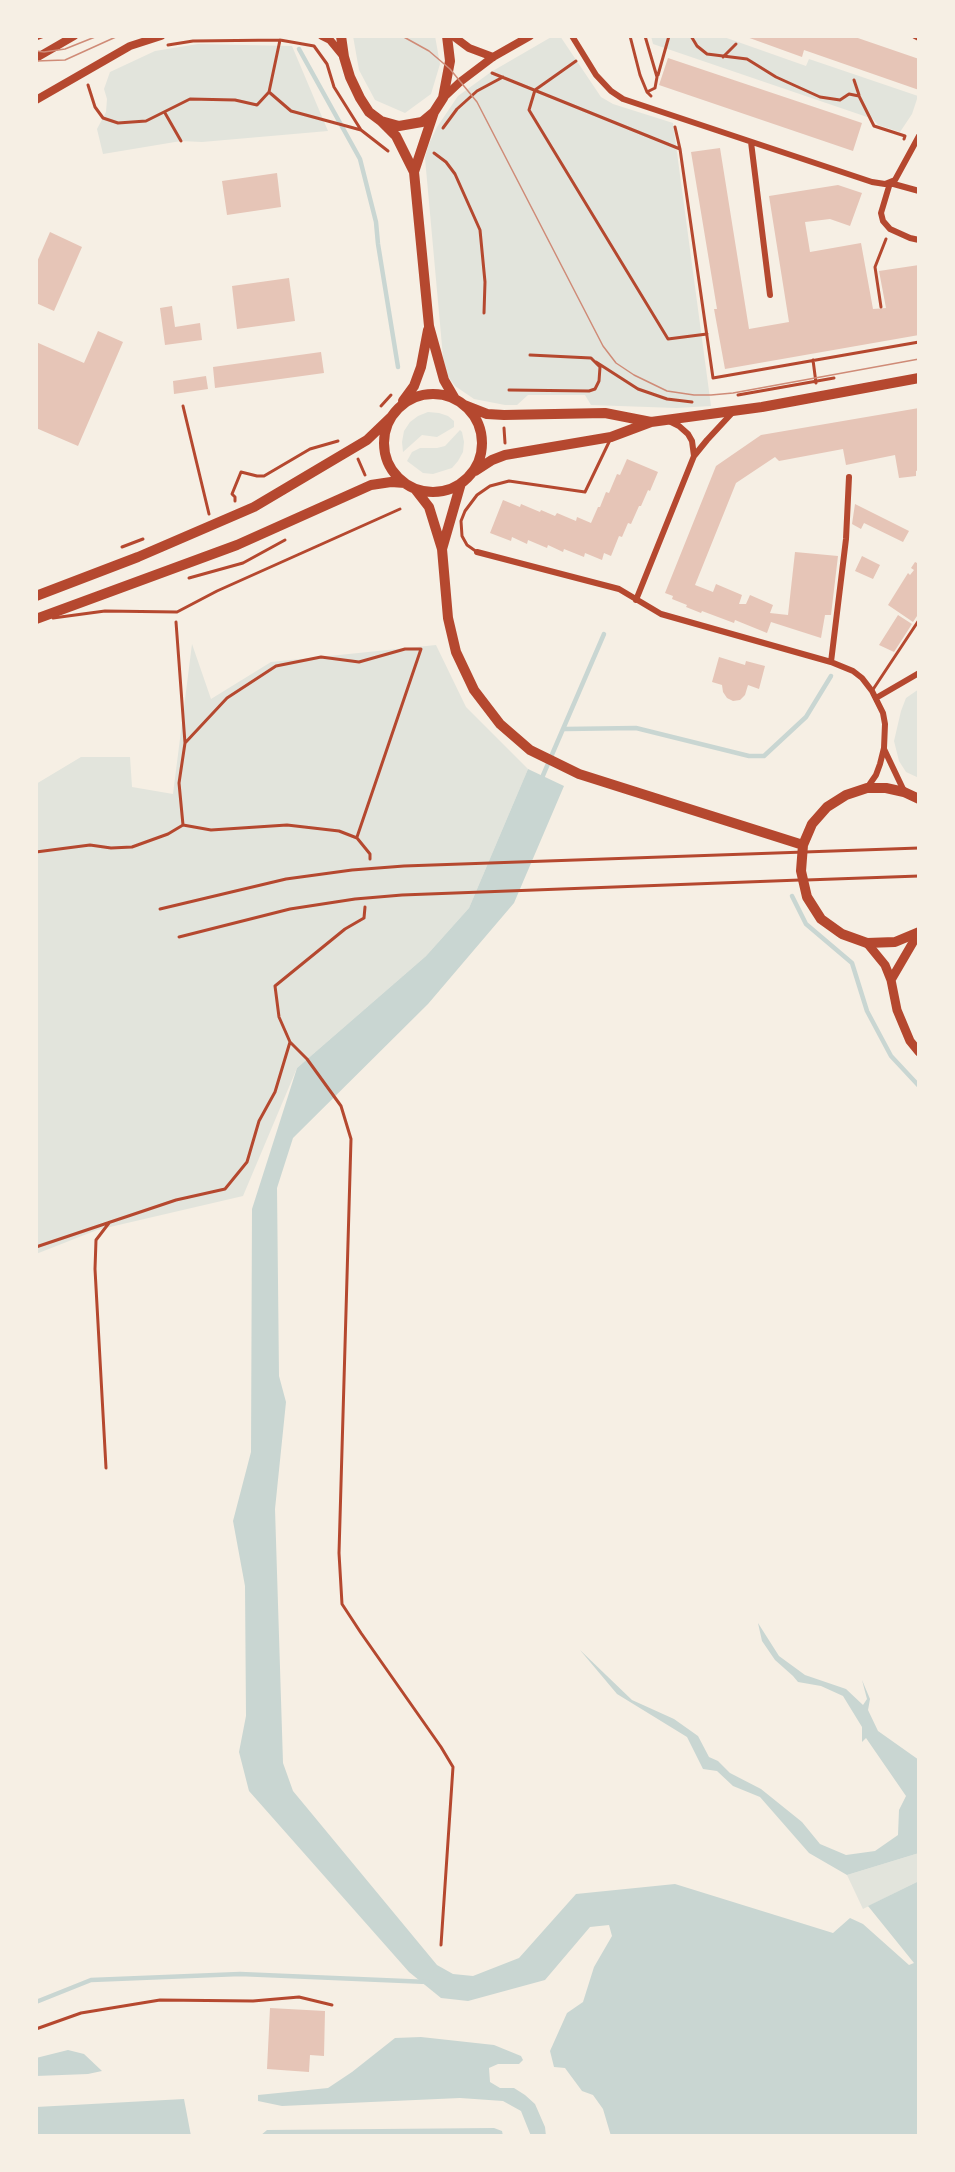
<!DOCTYPE html>
<style>
body{margin:0}
#map{position:relative;width:955px;height:2172px;overflow:hidden;background:#f6efe4;font-family:Raleway,sans-serif}
canvas{display:block}
.frame{position:absolute;inset:0;border:38px solid #f6efe4;pointer-events:none}
</style>
<div id="map">
<canvas width="955" height="2172"></canvas>
<div class="frame"></div>
</div>
<script>
const c = document.querySelector('canvas').getContext('2d');
c.lineJoin = 'round';
function fill(path, color) { c.fillStyle = color; c.fill(path, 'evenodd'); }
const shape = rows => new Path2D(rows.map(r => 'M' + r).join(''));
function strokePath(path, color, width, dash) { c.strokeStyle = color; c.lineWidth = width; c.lineCap = dash ? 'butt' : 'round'; c.setLineDash(dash || []); c.stroke(path); }
fill(shape([
 [353,36,435,36,440,64,431,94,405,113,375,100,359,70],
 [553,36,560,36,601,97,613,104,673,123,711,406,676,408,591,405,585,395,528,395,517,405,505,405,474,399,455,386,447,375,443,357,425,158,428,146,437,127,458,96,491,72],
 [651,36,721,36,806,66,809,59,918,96,912,114,900,132,878,125,873,119,653,44],
 [198,44,292,46,328,131,202,142,181,141,103,154,97,129,106,112,107,99,104,89,110,72,155,51],
 [428,412,439,413,448,416,454,421,454,427,437,437,422,435,403,452,402,442,404,431,410,422,418,416],
 [460,430,462,432,464,442,463,452,458,461,452,468,433,474,423,473,407,461,412,452,420,448,437,448,445,446],
 [192,644,211,699,271,662,436,645,466,707,528,769,469,908,426,956,297,1068,243,1196,97,1230,36,1254,36,784,81,757,130,757,132,787,173,794],
 [919,689,919,778,906,772,899,761,894,741,901,711,906,698],
 [919,1853,919,1881,863,1909,847,1875]
]), '#e2e4dc');
fill(shape([
 [528,769,564,786,514,903,428,1004,293,1138,277,1188,279,1376,286,1402,275,1509,283,1763,293,1791,437,1965,453,1974,473,1976,519,1958,576,1894,675,1884,833,1933,850,1918,863,1924,909,1965,914,1963,868,1906,919,1881,919,2136,611,2136,603,2109,593,2095,582,2091,565,2068,554,2067,550,2051,567,2013,583,2002,594,1967,612,1936,609,1925,590,1927,545,1980,468,2001,441,1998,409,1972,249,1791,239,1752,246,1716,245,1586,233,1521,251,1452,252,1209,297,1068,426,956,469,908],
 [758,1623,779,1656,805,1675,846,1689,863,1705,867,1699,862,1680,870,1699,868,1710,878,1731,919,1760,919,1853,847,1875,809,1853,760,1797,733,1786,717,1771,703,1769,687,1737,617,1694,580,1650,632,1700,674,1719,698,1736,709,1757,718,1761,730,1773,761,1789,802,1822,820,1844,846,1855,875,1851,898,1835,899,1810,906,1796,866,1738,862,1742,862,1727,843,1696,821,1686,798,1682,793,1676,775,1660,762,1641],
 [421,2037,494,2045,521,2056,523,2060,519,2064,498,2064,489,2068,490,2082,500,2088,514,2088,525,2095,535,2104,545,2127,546,2136,531,2136,521,2111,503,2101,460,2098,282,2106,258,2101,258,2095,328,2088,352,2072,395,2038],
 [68,2050,84,2054,102,2071,88,2074,36,2076,36,2058],
 [184,2099,191,2136,36,2136,36,2107],
 [494,2128,502,2131,503,2136,260,2136,267,2130]
]), '#c9d6d2');
strokePath(shape([
 [299,49,360,159,376,222,378,244,398,367],
 [565,729,636,728,749,756,764,756,806,717,831,676],
 [541,780,604,634],
 [792,896,806,924,852,963,867,1011,891,1056,919,1086],
 [36,2002,91,1980,240,1974,428,1982]
]), '#c9d6d2', 4.5);
fill(shape([
 [744,36,852,36,919,59,919,90,804,50,802,57],
 [668,58,862,123,853,151,659,85],
 [720,148,749,329,789,322,769,196,838,185,862,193,850,226,830,219,805,222,810,252,861,243,873,309,886,308,879,271,919,265,919,335,725,369,714,309,717,309,691,152],
 [277,173,281,207,227,215,222,181],
 [50,232,82,247,54,311,36,303,36,264],
 [289,278,295,321,237,329,232,286],
 [172,306,175,327,200,323,202,340,165,345,160,308],
 [98,331,123,342,78,446,36,428,36,342,84,363],
 [321,352,324,373,215,388,213,367],
 [206,376,208,389,174,394,173,381],
 [919,408,919,470,916,471,916,476,899,478,895,455,846,465,843,449,779,461,775,457,736,483,734,488,695,585,713,592,716,584,742,595,739,604,746,604,750,595,773,605,770,613,788,615,795,552,838,556,831,615,825,615,821,638,771,622,767,633,735,620,734,623,702,611,701,613,686,607,687,605,672,599,673,596,665,593,716,466,761,435],
 [627,459,658,472,650,491,648,490,641,506,639,506,631,524,628,523,622,537,619,536,611,556,604,553,602,560,585,553,584,557,564,549,563,552,548,545,547,548,528,540,527,544,512,537,511,541,490,533,503,500,520,507,521,504,540,512,541,510,555,516,557,513,576,521,577,517,591,523,598,507,600,507,606,492,609,493,617,474,620,475],
 [855,504,909,531,903,542,864,523,861,529,852,524],
 [862,556,880,565,873,579,855,571],
 [915,562,919,564,919,613,913,622,888,605,908,573,910,575,914,570,911,568],
 [898,615,912,624,894,652,879,645],
 [719,657,745,665,746,661,765,666,759,689,748,685,745,695,740,700,733,701,727,698,723,692,722,685,712,682],
 [270,2008,325,2011,324,2056,310,2055,309,2072,267,2069]
]), '#e6c5b7');
strokePath(shape([
 [630,36,640,75,647,92,651,96],
 [645,36,657,77,655,88,647,92],
 [691,36,697,46,707,54,747,59,776,77,820,97,840,100,849,94,859,96,874,126,905,136,904,139],
 [36,39,44,36],
 [168,45,193,41,280,40,314,46,327,64,334,87,361,130],
 [723,57,736,44],
 [576,61,535,90,529,110,668,339,707,334],
 [492,73,680,149],
 [658,75,669,36],
 [854,80,859,95],
 [88,85,95,107,103,118,118,123,146,121,190,99,235,100,257,105,269,92,280,40],
 [269,92,291,111,361,130,388,151],
 [165,113,181,141],
 [675,127,680,149,713,378,919,342],
 [443,128,457,109,477,91,503,77],
 [434,153,446,162,455,174,480,230,485,282,484,313],
 [881,307,875,267,886,239],
 [813,360,816,383],
 [596,362,638,389,667,399,692,402],
 [509,390,589,391,595,389,599,381,600,367,591,358,530,355],
 [738,395,834,378],
 [183,406,209,514],
 [381,406,391,395],
 [504,428,505,443],
 [358,459,365,475],
 [235,501,235,497,232,494,241,472,257,476,264,476,310,449,338,441],
 [122,547,143,539],
 [189,578,243,563,285,540],
 [176,622,185,743],
 [183,825,179,783,185,743,227,698,276,666,321,657,359,662,405,649,421,649,357,837],
 [36,852,90,845,111,848,132,847,168,834,183,825,211,830,287,825,339,831,357,838,370,854,370,859],
 [365,907,364,918,345,929,275,986,279,1017,290,1042,307,1059,341,1106,351,1139,339,1553,342,1604,361,1633,441,1747,453,1767,441,1945],
 [36,1247,176,1200,225,1189,247,1162,259,1121,275,1092,290,1042],
 [106,1468,95,1269,96,1240,109,1223],
 [36,2029,81,2013,160,2000,253,2001,299,1997,332,2005]
]), '#b5482f', 3);
strokePath(shape([
 [477,552,467,545,462,536,461,521,465,511,477,495,490,486,509,481,585,492,610,440],
 [53,618,105,611,177,612,217,591,400,509],
 [872,691,919,620],
 [806,880,919,876],
 [160,909,286,879,352,870,404,866,919,848],
 [179,937,290,909,355,899,402,895,800,880]
]), '#b5482f', 3);
strokePath(shape([
 [572,36,596,75,611,91,623,99,872,182,885,184,895,180,919,136],
 [915,36,919,38],
 [751,142,770,295],
 [919,191,890,183,881,213,883,221,890,229,910,238,919,240],
 [669,421,679,426,688,434,692,441,694,456],
 [477,552,619,589,661,614,831,662,853,671,862,678,872,691,883,713,885,724,884,748,880,764,876,775,867,788],
 [636,600,694,456,707,440,732,413],
 [831,662,846,539,849,477],
 [876,698,919,673],
 [884,749,904,791]
]), '#b5482f', 6);
strokePath(shape([
 [322,36,330,40,344,57],
 [453,36,469,48,493,57],
 [36,58,74,36],
 [443,98,460,82,493,57,530,36],
 [36,100,130,46,161,36]
]), '#b5482f', 8);
strokePath(shape([
 [867,943,885,965,891,980,897,1010,910,1041,919,1052],
 [891,980,919,932]
]), '#b5482f', 9);
strokePath(shape([
 [341,36,344,57,350,77,360,98,369,112,381,121,399,126,422,122,434,112,443,98,450,61,447,36],
 [381,121,396,136,414,172,429,326,444,380,455,399],
 [414,172,434,112],
 '384 443a49 49 0 1 1 98 0a49 49 0 1 1-98 0Z',
 [403,401,414,386,421,367,428,330],
 [464,405,487,414,504,415,605,413,651,422,762,407,919,378],
 [475,471,492,460,505,455,611,437,651,422],
 [415,489,429,507,442,549,448,618,456,652,474,690,500,724,530,750,579,774,803,845],
 [442,549,461,483],
 [36,596,138,557,254,507,367,440,391,417],
 [36,619,237,545,371,485,391,482,405,483],
 [919,799,904,792,886,788,867,788,846,795,827,807,812,824,803,845,801,871,807,897,821,919,842,934,867,943,895,942,919,932]
]), '#b5482f', 10);
strokePath(shape([
 [402,36,429,51,450,69,477,102,603,346,616,363,634,375,667,391,694,395,711,395,733,393,919,359],
 [36,51,44,52,65,49,95,37],
 [36,61,65,60,118,36]
]), '#cf8b77', 1.5);
</script>
